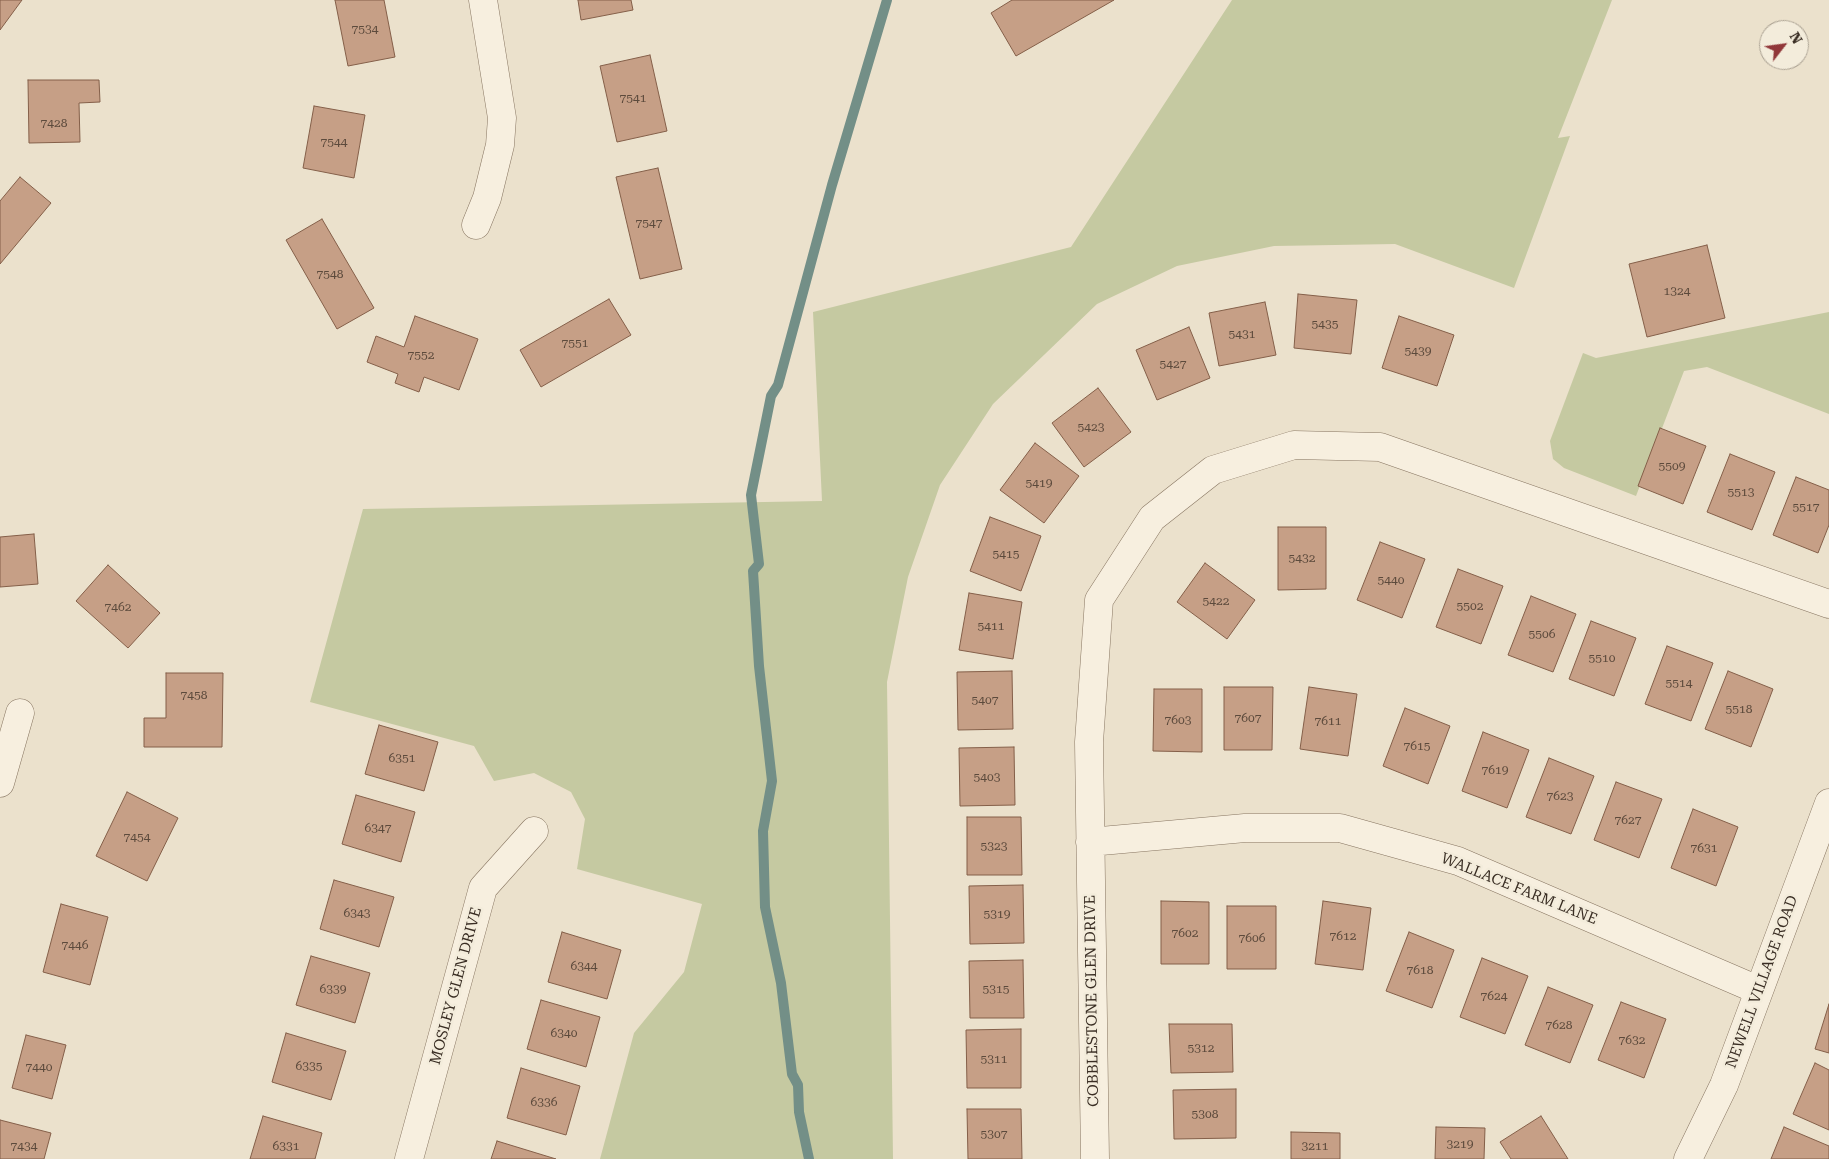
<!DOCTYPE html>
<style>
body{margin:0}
#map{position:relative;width:1829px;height:1159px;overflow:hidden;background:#ebe1cc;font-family:"Roboto Serif",serif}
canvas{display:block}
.north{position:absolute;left:1759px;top:20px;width:50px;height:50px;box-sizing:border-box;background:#f3ecdb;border:1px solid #a9a091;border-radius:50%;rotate:60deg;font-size:14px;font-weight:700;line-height:20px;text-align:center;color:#392d23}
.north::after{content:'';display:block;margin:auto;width:18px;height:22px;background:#913739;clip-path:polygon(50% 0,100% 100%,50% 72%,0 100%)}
</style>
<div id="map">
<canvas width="1829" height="1159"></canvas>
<div class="north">N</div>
</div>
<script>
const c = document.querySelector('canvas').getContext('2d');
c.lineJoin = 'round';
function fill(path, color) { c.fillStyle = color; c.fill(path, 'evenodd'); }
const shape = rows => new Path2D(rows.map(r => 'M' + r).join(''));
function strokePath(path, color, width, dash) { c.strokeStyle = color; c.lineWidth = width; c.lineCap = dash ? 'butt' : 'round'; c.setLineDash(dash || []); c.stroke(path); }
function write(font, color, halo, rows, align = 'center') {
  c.font = font + ' "Roboto Serif",serif'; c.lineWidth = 5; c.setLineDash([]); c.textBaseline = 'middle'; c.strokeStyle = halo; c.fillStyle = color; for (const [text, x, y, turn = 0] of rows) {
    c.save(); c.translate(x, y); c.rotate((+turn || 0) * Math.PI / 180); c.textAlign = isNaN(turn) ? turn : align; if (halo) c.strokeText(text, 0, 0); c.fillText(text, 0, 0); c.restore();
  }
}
fill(shape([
 [1232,0,1612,0,1558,138,1570,136,1514,288,1395,244,1274,246,1177,266,1097,304,993,404,940,485,908,577,887,682,893,1159,600,1159,634,1033,684,972,702,904,577,869,585,819,571,792,534,773,494,781,474,746,310,702,363,509,822,501,813,312,1071,247],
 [1829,312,1829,414,1707,367,1684,371,1636,496,1564,468,1553,459,1550,441,1583,353,1596,358]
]), '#c5c9a1');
strokePath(shape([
 [809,1159,799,1112,798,1085,792,1074,781,983,765,907,763,831,772,781,759,666,753,571,759,564,751,495,771,396,778,385,832,185,887,0]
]), '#738f87', 10);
const building = shape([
 [0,0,22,0,0,30,0,0],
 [335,0,384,0,395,57,348,66,335,0],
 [578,0,631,0,633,10,581,20,578,0],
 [1012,0,1114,0,1016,56,991,13,1012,0],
 [650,55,667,131,617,142,600,66,650,55],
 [28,80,99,80,100,102,79,103,80,142,29,143,28,80],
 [314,106,365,115,354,178,303,168,314,106],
 [658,168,682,269,640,279,616,177,658,168],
 [20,177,51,203,0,264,0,201,20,177],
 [322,219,374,308,337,329,286,240,322,219],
 [1707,245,1725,318,1647,337,1629,264,1707,245],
 [1298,294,1357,300,1351,354,1294,348,1298,294],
 [609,299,631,335,541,387,520,350,609,299],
 [1265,302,1276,355,1219,366,1209,313,1265,302],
 [415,316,478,339,459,390,424,377,419,392,395,383,398,374,367,362,376,336,404,347,415,316],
 [1399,316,1454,335,1437,386,1382,368,1399,316],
 [1189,327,1210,378,1157,400,1136,350,1189,327],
 [1098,388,1131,432,1084,467,1052,423,1098,388],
 [1660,428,1706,446,1683,504,1638,486,1660,428],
 [1035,443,1079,476,1044,523,1000,490,1035,443],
 [1730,454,1775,472,1752,530,1707,512,1730,454],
 [1796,477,1829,490,1829,525,1818,553,1773,535,1796,477],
 [990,517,1041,536,1021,591,970,571,990,517],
 [1278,527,1326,527,1326,589,1278,590,1278,527],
 [34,534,38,584,0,587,0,537,34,534],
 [1380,542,1425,559,1402,618,1357,600,1380,542],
 [1205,563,1255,600,1227,639,1177,602,1205,563],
 [108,565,160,613,128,648,76,601,108,565],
 [1458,569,1503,586,1481,644,1436,627,1458,569],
 [969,593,1022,602,1013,659,959,650,969,593],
 [1531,596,1576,614,1553,672,1508,655,1531,596],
 [1591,621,1636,638,1614,696,1569,679,1591,621],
 [1667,646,1713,663,1691,721,1645,704,1667,646],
 [1012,671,1013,729,958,730,957,672,1012,671],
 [1728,671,1773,689,1751,747,1705,729,1728,671],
 [166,673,223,673,222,747,144,747,144,718,166,718,166,673],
 [1224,687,1273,687,1272,750,1224,750,1224,687],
 [1309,687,1357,694,1348,756,1300,749,1309,687],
 [1154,689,1202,689,1202,752,1153,751,1154,689],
 [1405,708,1450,726,1428,784,1383,766,1405,708],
 [379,725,438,742,424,791,365,774,379,725],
 [1483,732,1529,750,1507,808,1462,791,1483,732],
 [1014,747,1015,805,960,806,959,748,1014,747],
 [1549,758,1594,776,1571,834,1526,817,1549,758],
 [1616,782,1662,799,1639,858,1594,840,1616,782],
 [127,792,178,818,147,881,96,856,127,792],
 [356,795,415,812,401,862,342,844,356,795],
 [1693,809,1738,827,1716,886,1671,868,1693,809],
 [967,817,1021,817,1022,875,967,875,967,817],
 [334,880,394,897,379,947,320,929,334,880],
 [1023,885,1024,943,970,944,969,886,1023,885],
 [1161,901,1209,902,1209,964,1161,964,1161,901],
 [1323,901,1371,908,1363,970,1315,964,1323,901],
 [61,904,108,917,90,985,43,972,61,904],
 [1227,906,1276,906,1276,969,1227,969,1227,906],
 [562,932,621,950,607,999,548,982,562,932],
 [1409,932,1454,950,1432,1008,1386,991,1409,932],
 [311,956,370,973,355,1023,296,1005,311,956],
 [1482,958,1528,976,1505,1034,1460,1017,1482,958],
 [1023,960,1024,1018,970,1018,969,961,1023,960],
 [1548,987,1593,1005,1570,1063,1525,1045,1548,987],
 [541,1000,600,1017,586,1067,527,1049,541,1000],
 [1621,1002,1666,1019,1644,1078,1598,1060,1621,1002],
 [1829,1004,1829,1053,1815,1049,1829,1004],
 [1169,1024,1232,1024,1233,1072,1171,1073,1169,1024],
 [1021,1029,1021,1088,967,1088,966,1030,1021,1029],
 [286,1033,346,1051,331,1100,272,1082,286,1033],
 [26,1035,66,1045,52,1099,12,1088,26,1035],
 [1815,1063,1829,1070,1829,1130,1793,1114,1815,1063],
 [521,1068,580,1086,566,1135,507,1118,521,1068],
 [1236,1089,1236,1138,1174,1139,1173,1090,1236,1089],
 [967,1109,1021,1109,1022,1159,968,1159,967,1109],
 [263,1116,322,1133,315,1159,250,1159,263,1116],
 [1541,1116,1568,1159,1511,1159,1500,1142,1541,1116],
 [0,1120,51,1133,44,1159,0,1159,0,1120],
 [1436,1127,1485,1128,1484,1159,1435,1159,1436,1127],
 [1784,1127,1829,1146,1829,1159,1771,1159,1784,1127],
 [1291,1132,1340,1133,1340,1159,1291,1159,1291,1132],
 [497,1141,556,1159,491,1159,497,1141]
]);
fill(building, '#c69f86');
strokePath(building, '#845f49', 1);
const street = shape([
 [476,225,487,198,500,145,502,118,483,0],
 [0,783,20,713],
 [1090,842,1245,828,1340,828,1458,861,1758,990],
 [409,1159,483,888,534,831],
 [1095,1159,1089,742,1099,600,1152,518,1213,470,1294,445,1380,447,1829,604],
 [1688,1159,1724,1085,1829,803]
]);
strokePath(street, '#877561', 29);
strokePath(street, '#f7efdf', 28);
write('12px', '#5c4a3c', null, [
 ["7534",365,29],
 ["7541",633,98],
 ["7428",54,123],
 ["7544",334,142],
 ["7547",649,223],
 ["7548",330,274],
 ["1324",1677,291],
 ["5435",1325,324],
 ["5431",1242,334],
 ["7551",575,343],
 ["5439",1418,351],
 ["7552",421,355],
 ["5427",1173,364],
 ["5423",1091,427],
 ["5509",1672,466],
 ["5419",1039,483],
 ["5513",1741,492],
 ["5517",1806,507],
 ["5415",1006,554],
 ["5432",1302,558],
 ["5440",1391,580],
 ["5422",1216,601],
 ["5502",1470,606],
 ["7462",118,607],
 ["5411",991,626],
 ["5506",1542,634],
 ["5510",1602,658],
 ["5514",1679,683],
 ["7458",194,695],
 ["5407",985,700],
 ["5518",1739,709],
 ["7607",1248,718],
 ["7603",1178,720],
 ["7611",1328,721],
 ["7615",1417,746],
 ["6351",402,758],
 ["7619",1495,770],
 ["5403",987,777],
 ["7623",1560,796],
 ["7627",1628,820],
 ["6347",378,828],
 ["7454",137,837],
 ["5323",994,846],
 ["7631",1704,848],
 ["6343",357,913],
 ["5319",997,914],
 ["7602",1185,933],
 ["7612",1343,936],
 ["7606",1252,938],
 ["7446",75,945],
 ["6344",584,966],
 ["7618",1420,970],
 ["6339",333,989],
 ["5315",996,989],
 ["7624",1494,996],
 ["7628",1559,1025],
 ["6340",564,1033],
 ["7632",1632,1040],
 ["5312",1201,1048],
 ["5311",994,1059],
 ["6335",309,1066],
 ["7440",39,1067],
 ["6336",544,1102],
 ["5308",1205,1114],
 ["5307",994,1134],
 ["3219",1460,1144],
 ["7434",24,1146],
 ["6331",286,1146],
 ["3211",1315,1146]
]);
write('15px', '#392d23', '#f3ecdb', [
 ["WALLACE FARM LANE",1519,889,22],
 ["NEWELL VILLAGE ROAD",1762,982,-70],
 ["MOSLEY GLEN DRIVE",456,986,-75],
 ["COBBLESTONE GLEN DRIVE",1092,1001,-91]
]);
</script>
